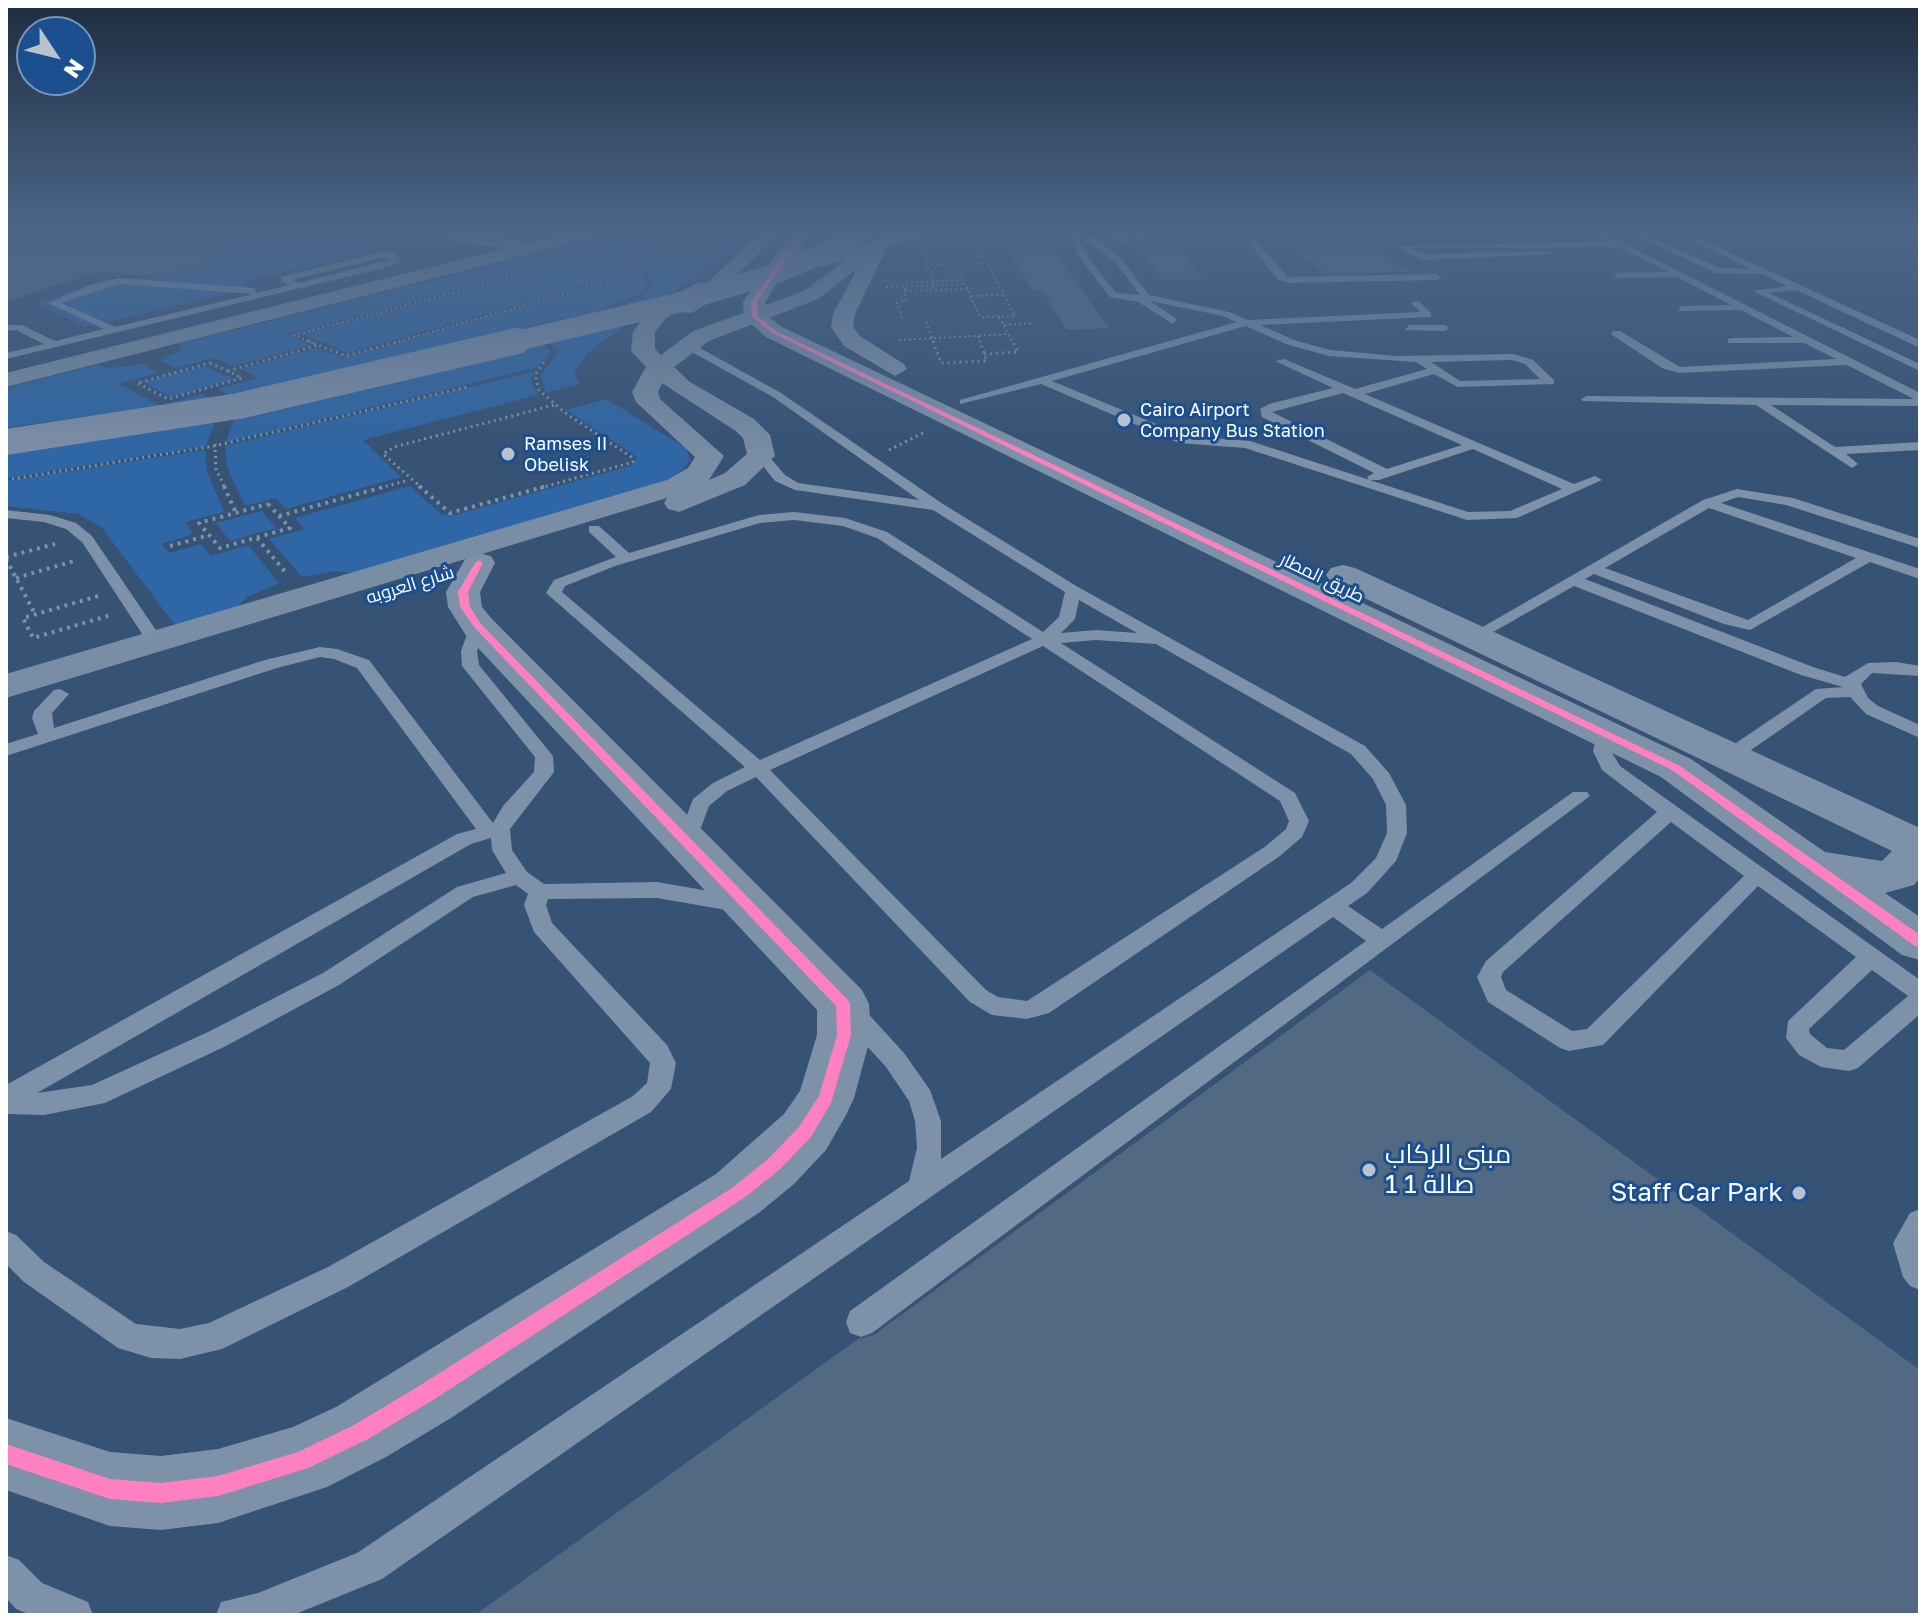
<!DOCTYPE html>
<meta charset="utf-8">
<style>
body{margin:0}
#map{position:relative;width:1926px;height:1621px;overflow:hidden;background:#365274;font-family:"Golos Text",sans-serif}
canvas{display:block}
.frame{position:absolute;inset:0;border:8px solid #fff;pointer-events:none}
.north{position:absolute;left:16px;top:16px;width:80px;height:80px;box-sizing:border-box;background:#1b4f8f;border:2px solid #7695bc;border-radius:50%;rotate:125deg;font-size:22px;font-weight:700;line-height:32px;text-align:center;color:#fff}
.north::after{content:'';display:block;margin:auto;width:28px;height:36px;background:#b9c2ce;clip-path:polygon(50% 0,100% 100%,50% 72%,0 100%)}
</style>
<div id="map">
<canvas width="1926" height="1621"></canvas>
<div class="frame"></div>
<div class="north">N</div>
</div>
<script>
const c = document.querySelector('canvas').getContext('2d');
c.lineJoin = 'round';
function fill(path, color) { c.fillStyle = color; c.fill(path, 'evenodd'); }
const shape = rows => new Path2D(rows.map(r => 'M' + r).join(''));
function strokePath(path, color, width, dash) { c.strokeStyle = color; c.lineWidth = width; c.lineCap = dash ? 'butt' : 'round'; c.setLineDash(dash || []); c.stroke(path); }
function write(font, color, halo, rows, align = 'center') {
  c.font = font + ' "Golos Text",Cairo,sans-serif'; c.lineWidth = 6; c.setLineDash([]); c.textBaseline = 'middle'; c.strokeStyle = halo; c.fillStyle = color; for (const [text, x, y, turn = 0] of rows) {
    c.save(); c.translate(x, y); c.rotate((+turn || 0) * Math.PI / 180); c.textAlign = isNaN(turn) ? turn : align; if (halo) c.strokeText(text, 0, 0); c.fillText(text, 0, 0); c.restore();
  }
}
fill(shape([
 [6,229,353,229,376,251,245,281,249,289,85,327,37,303,101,281,166,277,239,250,78,262,153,235,121,232,44,258,6,241,25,234,6,232],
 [633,229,666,229,651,235,648,241,666,248,614,262,588,255,288,334,310,345,234,366,214,358,175,368,160,360,183,350,179,344],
 [677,229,756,229,734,249,588,352,574,374,580,384,546,393,540,375,559,351,547,341,640,298,651,288,651,279,646,271,621,264,672,250,698,257,721,250,671,235],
 [586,258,634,272,348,353,302,334],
 [640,273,648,284,642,293,598,311,228,395,218,389,258,378,241,369,317,348,344,358],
 [540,343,551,352,535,368,226,442,236,414],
 [143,364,157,373,119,384,161,406,202,394,210,398,6,428,6,388,98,365,109,368],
 [205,366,234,379,171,397,143,382],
 [533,372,531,382,538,395,363,440,401,477,286,509,276,498,245,506,227,467,225,446],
 [606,399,686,448,690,459,683,470,666,481,353,573,335,571,302,577,269,539,304,529,295,518,410,486,441,514,455,515,633,465,637,457,566,410],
 [217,417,206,446,6,478,6,451],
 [205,450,207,471,224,512,185,522,194,534,162,544,169,553,201,544,211,556,248,545,279,583,247,597,237,607,175,625,102,528,78,514,6,506,6,481],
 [262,511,276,528,230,541,216,523]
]), '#2f66a5');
fill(shape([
 [1300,229,1347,229,1409,272,1323,273,1290,245,1319,244],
 [6,232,132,243,241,250,166,277,96,272,6,302],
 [1165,243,1175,243,1202,279,1163,280,1134,244],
 [1053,249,1109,328,1067,330,1042,290,1033,291,1009,251],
 [1370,970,1920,1370,1920,1615,475,1615,858,1339,874,1335]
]), '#526984');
strokePath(shape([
 [661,234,717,250,698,255,653,242,661,234],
 [661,234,671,229],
 [924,253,935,290],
 [615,264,670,248],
 [956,264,980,317,1015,316,979,247],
 [926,265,987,263],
 [886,287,965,284],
 [905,291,967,289],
 [971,296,1004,295],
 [999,317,1013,343],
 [902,318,897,303,906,300,904,283,963,280],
 [926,322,934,343],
 [1004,325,1035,323],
 [978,336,980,343],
 [899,340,1008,334],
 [313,343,294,335,587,257,641,272,393,343]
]), '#7d92a8', 2, [2, 3]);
strokePath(shape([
 [308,341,346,356,400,341],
 [933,341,941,363,987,361,980,341],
 [984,354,1018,352,1012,341],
 [210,363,242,378,168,399,137,383,210,363],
 [228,371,319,345],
 [215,444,216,469,225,488],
 [889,450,923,433],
 [6,480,214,446,467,387],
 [380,488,409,480],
 [422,488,383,454,394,447,554,405],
 [540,488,633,462,633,458,564,412,539,390,535,375,544,362]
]), '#7d92a8', 3, [2, 4]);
strokePath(shape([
 [224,486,236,513],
 [419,486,450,513,547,486],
 [268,504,290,528,220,548,199,523,268,504],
 [279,516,387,486],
 [257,538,287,574],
 [170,546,209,535],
 [6,557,55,544],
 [6,559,35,614],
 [16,578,74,561],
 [98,596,23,618,33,638,111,615]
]), '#7d92a8', 4, [3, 5]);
fill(shape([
 [506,229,516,229,485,243,478,241,506,229],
 [521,229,540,229,582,236,578,238,521,229],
 [965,229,1039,229,930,234,926,232,965,229],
 [1107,229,1115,229,1127,237,1140,235,1136,229,1144,229,1149,237,1127,241,1115,239,1107,229],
 [1238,229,1246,229,1288,277,1437,274,1442,277,1437,280,1288,283,1278,280,1238,229],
 [1586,229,1595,229,1920,393,1920,406,1771,405,1835,447,1920,442,1920,450,1846,454,1858,464,1852,468,1756,405,1583,401,1581,399,1587,396,1914,399,1847,365,1679,373,1662,368,1612,335,1612,331,1620,331,1680,367,1836,359,1804,343,1728,343,1728,339,1732,338,1793,337,1741,310,1678,311,1681,306,1731,305,1677,277,1614,278,1617,273,1668,272,1618,247,1411,248,1424,254,1549,251,1553,254,1423,260,1395,246,1608,242,1586,229],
 [1622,229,1632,229,1720,268,1751,269,1668,229,1678,229,1920,340,1920,347,1916,346,1796,290,1769,293,1920,364,1920,371,1753,291,1787,286,1762,274,1716,273,1622,229],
 [1076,231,1095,237,1121,258,1149,295,1229,312,1248,320,1420,312,1411,303,1419,301,1431,313,1431,317,1260,325,1294,340,1330,350,1397,356,1513,354,1533,360,1554,380,1554,384,1458,387,1434,374,1365,394,1574,484,1595,476,1602,480,1517,518,1467,520,1245,448,1179,443,1041,384,960,404,960,400,1237,322,1223,316,1150,301,1177,319,1173,324,1138,302,1110,297,1082,261,1071,240,1076,231],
 [1081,237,1115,262,1140,295,1116,293,1090,260,1079,240,1081,237],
 [1246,326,1286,344,1329,356,1416,362,1427,369,1355,389,1284,359,1275,361,1333,388,1269,404,1260,409,1262,417,1374,473,1367,477,1369,480,1379,480,1473,449,1562,489,1510,511,1468,512,1250,441,1185,436,1052,381,1246,326],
 [1512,360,1525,364,1540,379,1460,381,1431,362,1512,360],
 [1343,393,1462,445,1387,469,1272,412,1343,393],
 [381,252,396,253,402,260,392,266,6,359,6,353,44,344,16,330,6,331,6,325,22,325,55,341,104,329,48,303,93,284,120,278,254,288,257,293,289,285,281,281,281,277,381,252],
 [381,258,392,259,299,283,292,280,381,258],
 [120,284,253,294,115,327,61,303,120,284],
 [1409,325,1445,325,1450,328,1445,331,1405,330,1409,325],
 [683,343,691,343,781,393,943,504,1078,587,1365,746,1389,773,1406,805,1407,833,1396,861,1367,893,1348,906,1382,929,1573,792,1587,792,1590,796,872,1333,861,1337,850,1333,846,1322,850,1311,1366,941,1333,917,382,1579,293,1615,216,1615,221,1602,258,1593,357,1553,909,1181,917,1148,915,1121,909,1101,886,1067,844,1021,841,1014,844,1007,853,1005,862,1007,904,1053,930,1090,941,1121,941,1159,1351,883,1376,858,1387,833,1386,805,1373,779,1351,754,1156,644,1096,640,1061,643,1295,793,1309,821,1302,837,1280,856,1049,1013,1027,1019,992,1015,970,1002,756,777,727,791,709,806,694,846,680,846,677,841,693,799,713,783,745,767,546,593,554,580,616,557,589,532,589,526,599,526,629,553,759,515,794,512,845,518,887,532,1043,632,1059,617,1065,592,933,510,795,490,775,481,755,456,756,453,766,453,785,475,798,483,919,500,773,397,683,347,683,343],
 [794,520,843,526,877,538,1032,639,760,760,562,592,565,586,615,566,760,523,794,520],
 [1079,600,1137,633,1096,630,1061,633,1075,619,1079,600],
 [1043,646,1280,801,1289,821,1286,829,1266,846,1027,1001,998,997,986,990,770,770,1043,646],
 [1737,489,1793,498,1920,539,1920,548,1786,505,1738,497,1721,503,1920,569,1920,579,1870,562,1750,630,1724,624,1594,574,1585,579,1813,667,1845,677,1868,663,1896,662,1920,666,1920,676,1872,673,1861,684,1868,698,1878,706,1920,725,1920,738,1866,714,1850,697,1826,698,1738,759,1724,759,1722,755,1724,751,1816,689,1843,687,1801,675,1574,586,1481,639,1469,639,1467,636,1703,500,1737,489],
 [1709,508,1856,558,1748,620,1605,568,1709,508],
 [6,510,50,515,76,523,92,536,164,642,162,646,150,646,82,542,66,529,44,522,6,518,6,510],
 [478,621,486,626,477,651,479,665,553,756,554,772,510,829,512,850,527,872,544,884,657,882,738,896,746,899,749,904,746,909,738,912,657,898,548,899,546,905,552,923,667,1045,676,1063,671,1089,651,1112,348,1287,222,1349,180,1359,151,1358,118,1348,24,1282,6,1264,6,1231,16,1235,44,1262,136,1324,180,1329,209,1323,328,1267,633,1096,647,1083,650,1063,534,932,524,905,528,894,516,885,473,897,339,985,226,1046,105,1103,44,1115,6,1114,6,1085,457,834,476,829,357,668,334,659,320,657,277,668,6,756,6,744,38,734,32,718,34,711,54,690,60,689,69,694,52,713,54,728,265,660,320,647,337,649,369,660,493,823,503,806,534,772,535,757,462,666,461,651,470,626,478,621],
 [491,838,492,850,506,873,457,887,323,973,208,1032,92,1085,37,1093,471,844,491,838],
 [1606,727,1615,733,1611,751,1620,766,1920,980,1920,1014,1858,1068,1849,1071,1821,1067,1799,1055,1786,1038,1788,1021,1856,957,1758,886,1603,1045,1569,1051,1560,1048,1488,1002,1477,977,1486,961,1657,812,1602,770,1593,751,1597,733,1606,727],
 [1671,822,1744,876,1587,1029,1572,1031,1506,990,1501,977,1503,972,1671,822],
 [1872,970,1908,996,1844,1050,1827,1048,1810,1034,1809,1029,1872,970],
 [1920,1209,1920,1290,1910,1286,1903,1277,1893,1243,1910,1213,1920,1209],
 [6,1555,19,1560,42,1583,88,1602,93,1615,31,1615,16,1609,6,1598,6,1555]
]), '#7d92a8');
fill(shape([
 [920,229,947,229,879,250,870,245,920,229]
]), '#7d92a8');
fill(shape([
 [879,239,888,245,855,314,853,327,860,336,904,364,907,369,895,376,844,346,831,327,833,314,870,245,879,239],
 [788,245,797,251,765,302,766,315,782,327,1691,759,1825,852,1882,861,1892,851,1331,582,1326,575,1331,568,1343,565,1355,568,1920,828,1920,878,1914,885,1885,893,1920,917,1920,960,1902,955,1661,777,766,337,744,317,743,302,781,247,788,245],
 [479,553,491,556,495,563,480,592,482,607,491,618,862,990,869,1004,871,1035,854,1098,846,1115,826,1150,794,1184,760,1212,451,1418,386,1457,327,1487,218,1523,161,1530,110,1526,6,1490,6,1418,110,1452,161,1456,218,1449,293,1427,336,1407,716,1174,784,1114,800,1091,817,1035,817,1010,465,634,448,607,446,592,467,556,479,553]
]), '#7d92a8');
fill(shape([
 [424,229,451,229,514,237,521,239,522,244,585,229,614,229,611,233,6,387,6,373,507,248,467,244,424,229],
 [764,229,783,229,713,299,692,313,676,312,666,318,655,332,655,349,661,355,693,331,804,291,872,241,879,239,888,245,818,299,709,341,674,367,690,382,754,419,770,435,775,456,745,485,679,512,668,509,664,503,667,498,6,698,6,674,667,480,688,468,695,457,636,402,632,392,646,367,631,351,633,332,650,308,697,283,708,282,764,229],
 [662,383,736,431,743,438,747,454,725,473,709,480,724,456,660,399,658,392,662,383]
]), '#798da4');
fill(shape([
 [797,229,815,229,800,249,821,255,872,241,881,229,899,229,886,249,821,267,779,251,797,229]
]), '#7d8ea7');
strokePath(shape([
 [508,343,673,304,780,272,830,250,864,229]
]), '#7d8ea7', 20);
strokePath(shape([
 [6,442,238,406,517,341]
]), '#7d8ea7', 26);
fill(shape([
 [786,250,791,251,757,302,758,316,776,331,1680,766,1920,935,1920,947,1915,946,1672,770,772,333,752,317,751,302,786,250],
 [479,560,483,563,468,592,470,607,481,624,848,1000,850,1004,851,1035,831,1103,811,1137,779,1170,744,1198,433,1400,368,1439,308,1468,218,1496,161,1503,110,1499,6,1464,6,1444,110,1479,161,1483,218,1476,298,1452,354,1425,419,1386,732,1188,767,1160,799,1127,819,1096,837,1035,836,1006,475,628,460,607,458,592,475,563,479,560]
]), '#ff80c0');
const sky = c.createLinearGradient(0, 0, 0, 456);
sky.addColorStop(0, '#1e2d40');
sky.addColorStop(0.5, '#4c6688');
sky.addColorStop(1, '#4c668800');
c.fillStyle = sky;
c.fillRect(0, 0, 1926, 456);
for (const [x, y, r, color] of [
 [1124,420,8,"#b9c2ce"],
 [508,454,8,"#b9c2ce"],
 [1369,1170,8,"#b9c2ce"],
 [1799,1193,8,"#b9c2ce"]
]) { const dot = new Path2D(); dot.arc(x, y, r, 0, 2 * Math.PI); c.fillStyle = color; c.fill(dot); strokePath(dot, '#1b4f8f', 3); }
write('18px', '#fff', '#1b4f8f', [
 ["Cairo Airport",1140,410],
 ["Company Bus Station",1140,431],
 ["Ramses II",524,444],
 ["Obelisk",524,465]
], 'left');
write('18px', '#fff', '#1b4f8f', [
 ["طريق المطار",1322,578,26],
 ["شارع العروبه",410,585,-17]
]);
write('26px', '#fff', '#1b4f8f', [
 ["مبنى الركاب",1385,1155],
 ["1 صالة 1",1385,1185],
 ["Staff Car Park",1783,1193,"right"]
], 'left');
</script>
